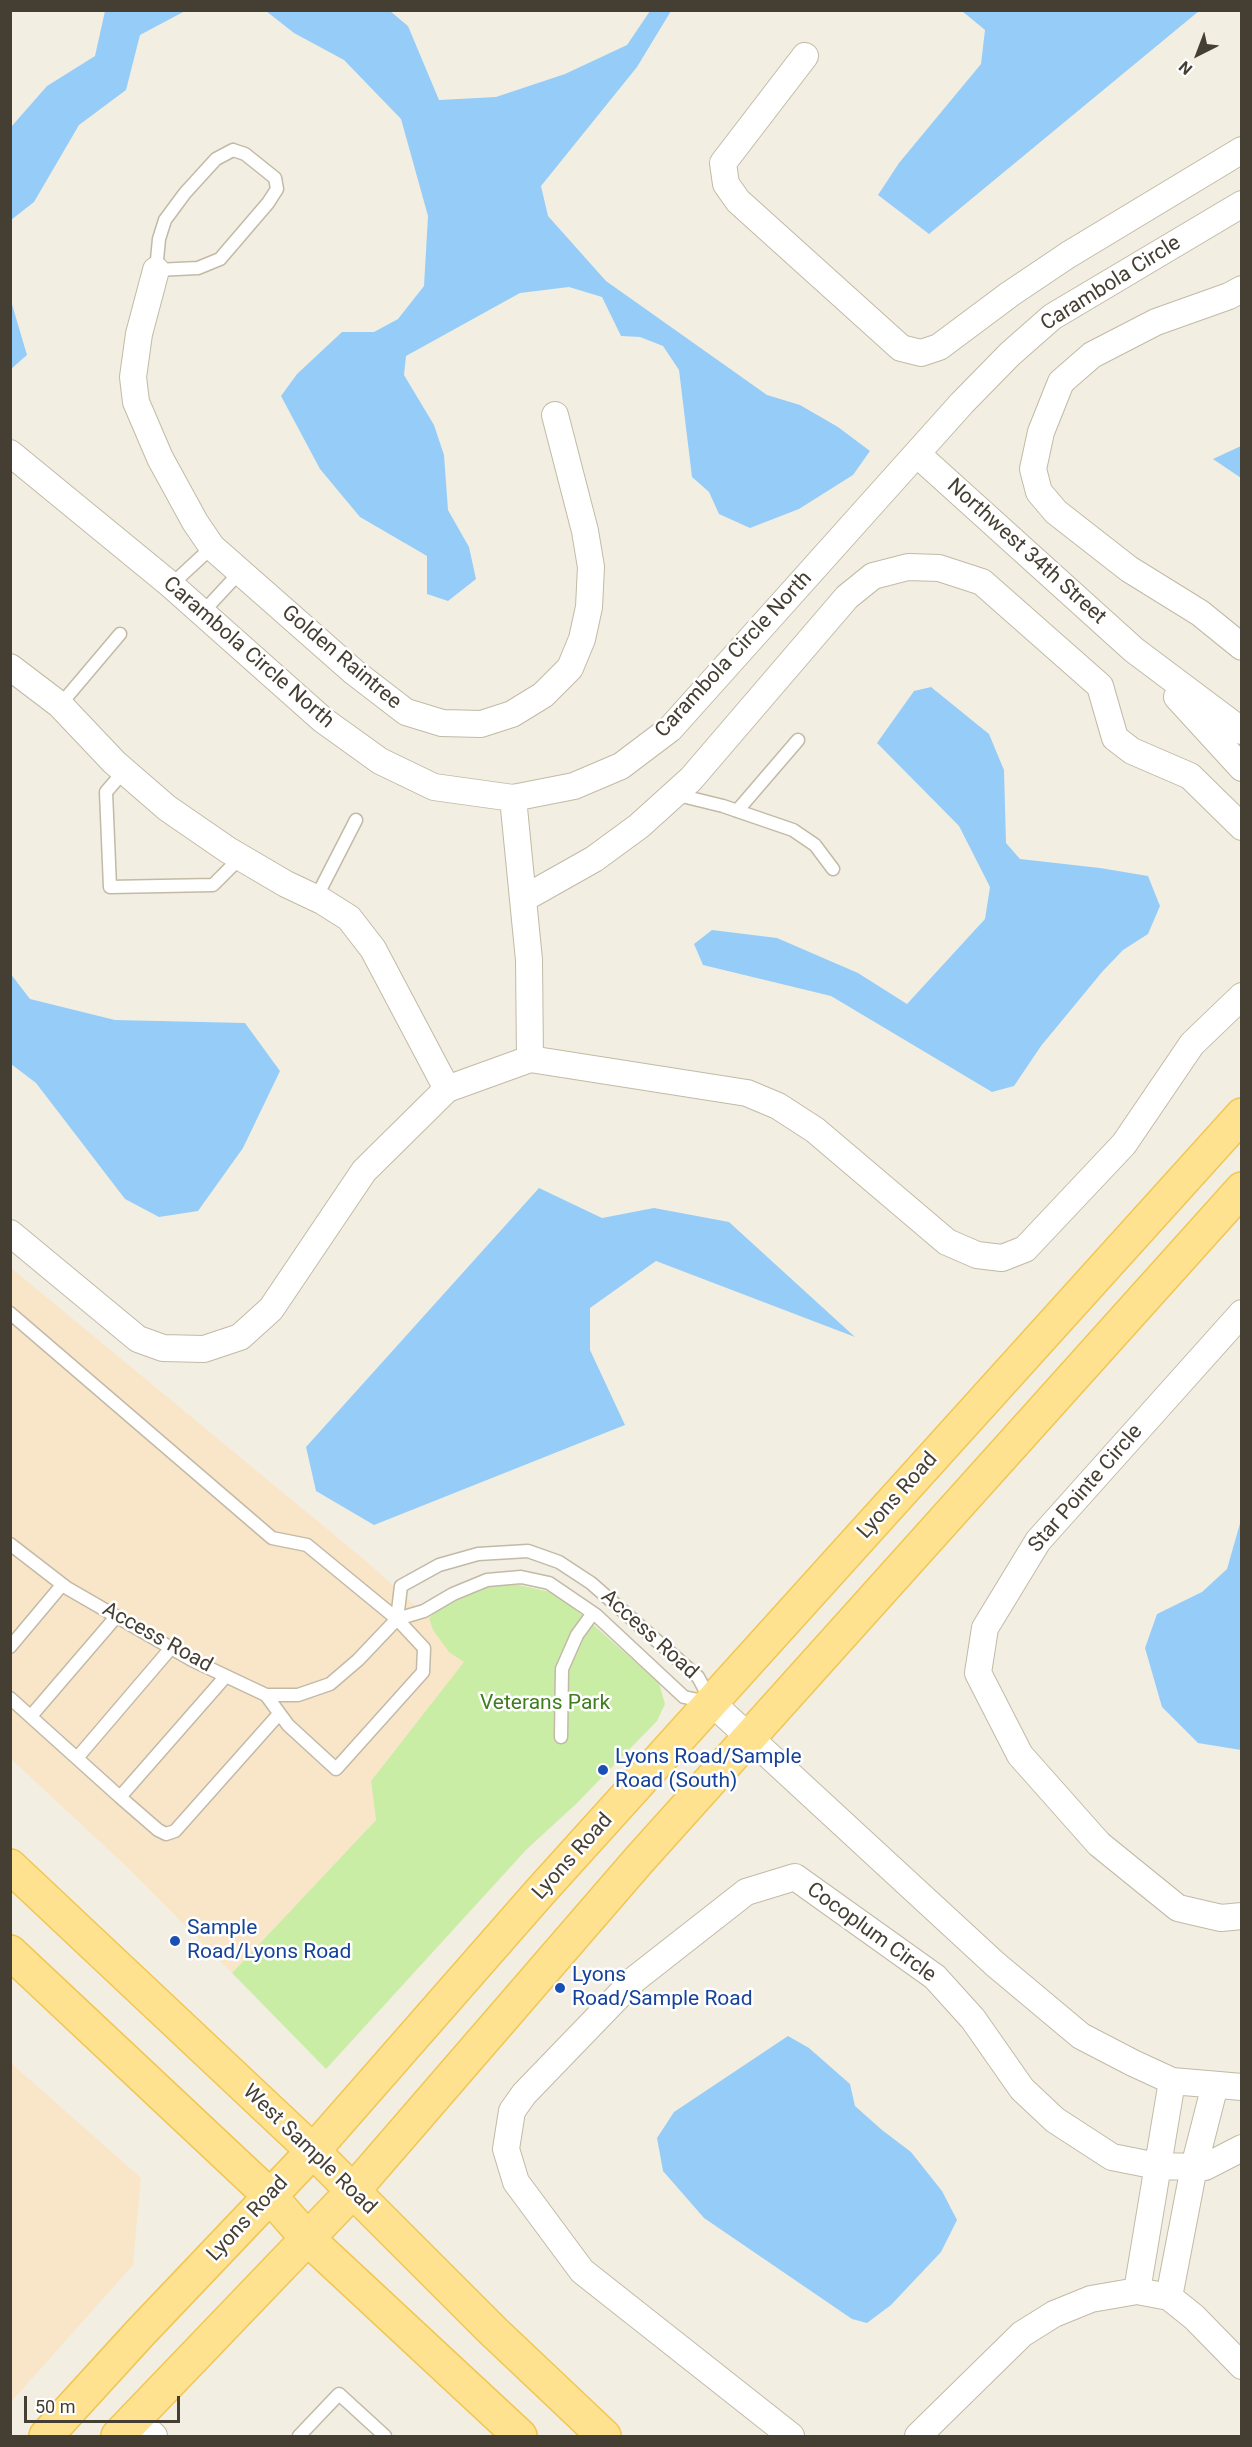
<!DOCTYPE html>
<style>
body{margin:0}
#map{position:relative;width:1252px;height:2447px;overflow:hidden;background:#f3eee2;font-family:Roboto,sans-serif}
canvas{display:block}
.frame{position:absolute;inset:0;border:12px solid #453e32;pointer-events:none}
.north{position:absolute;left:1168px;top:24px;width:60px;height:60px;-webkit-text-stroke:4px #fff;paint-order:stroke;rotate:222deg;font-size:16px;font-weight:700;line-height:24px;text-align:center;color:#453e32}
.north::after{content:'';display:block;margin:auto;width:21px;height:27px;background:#453e32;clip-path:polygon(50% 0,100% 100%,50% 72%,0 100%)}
.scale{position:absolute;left:24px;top:2396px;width:156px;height:27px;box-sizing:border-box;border:3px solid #453e32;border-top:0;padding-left:8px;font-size:18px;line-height:21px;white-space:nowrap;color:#453e32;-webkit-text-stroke:4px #fff;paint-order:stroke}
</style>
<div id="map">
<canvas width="1252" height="2447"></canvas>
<div class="frame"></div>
<div class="north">N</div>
<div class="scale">50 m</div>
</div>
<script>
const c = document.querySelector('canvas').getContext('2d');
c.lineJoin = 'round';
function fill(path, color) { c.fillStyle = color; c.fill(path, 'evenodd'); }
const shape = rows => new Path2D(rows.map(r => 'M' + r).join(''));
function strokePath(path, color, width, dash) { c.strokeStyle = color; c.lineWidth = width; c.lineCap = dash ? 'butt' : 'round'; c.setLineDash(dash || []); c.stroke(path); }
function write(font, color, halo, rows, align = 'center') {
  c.font = font + ' Roboto,sans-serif'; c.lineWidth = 5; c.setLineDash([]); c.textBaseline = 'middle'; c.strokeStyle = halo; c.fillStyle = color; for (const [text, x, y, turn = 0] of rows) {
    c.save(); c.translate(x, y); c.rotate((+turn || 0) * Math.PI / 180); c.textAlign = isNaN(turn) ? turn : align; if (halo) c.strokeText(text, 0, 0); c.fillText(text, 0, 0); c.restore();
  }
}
fill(shape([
 [10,1267,367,1562,429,1618,433,1630,465,1662,371,1781,376,1820,232,1973,127,1867,11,1759],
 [11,2063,141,2178,133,2265,11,2402]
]), '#f9e6c9');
fill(shape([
 [514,1584,555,1593,588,1620,659,1683,665,1704,657,1721,576,1804,526,1850,326,2069,232,1973,376,1820,371,1781,464,1662,449,1652,433,1630,429,1618,440,1608,479,1587]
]), '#caeda5');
fill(shape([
 [105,11,185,11,140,35,126,90,79,125,34,202,11,220,11,127,47,86,95,56],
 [266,11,390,11,408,26,439,100,496,97,565,74,627,45,650,11,671,11,637,67,541,186,548,216,606,281,767,395,800,405,838,427,870,451,853,475,799,509,750,528,719,514,709,492,692,477,679,370,663,346,640,337,621,336,602,297,569,287,520,293,406,356,404,375,434,425,444,455,448,510,469,547,476,579,448,601,427,594,427,556,360,517,320,469,281,396,297,374,342,332,374,332,398,319,424,286,428,216,401,119,344,60,294,33],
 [962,11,1199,11,929,234,878,195,899,163,981,64,985,30],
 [11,301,27,355,11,369,10,369],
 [1241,446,1241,478,1213,459],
 [931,687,989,734,1004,770,1006,843,1020,859,1100,868,1148,876,1160,906,1148,934,1123,950,1102,972,1041,1046,1014,1086,992,1092,831,996,703,965,694,944,712,930,777,938,858,973,907,1004,985,919,990,887,959,826,877,743,914,691],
 [10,973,30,999,115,1020,245,1023,280,1071,243,1148,198,1211,159,1217,125,1199,36,1083,11,1064],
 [539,1188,602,1218,654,1208,729,1222,855,1337,656,1261,590,1308,590,1350,625,1425,374,1525,316,1491,306,1447],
 [1241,1520,1241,1750,1198,1743,1162,1707,1145,1648,1157,1614,1202,1592,1227,1569],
 [788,2036,809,2048,850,2084,855,2106,882,2130,911,2152,942,2191,957,2220,941,2252,891,2305,867,2323,852,2319,704,2218,663,2171,657,2138,674,2112]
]), '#96cdf8');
const lane = shape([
 [233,150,245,154,275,178,277,189,268,203,220,259,198,268,156,270,159,239,165,220,185,193,216,159,233,150],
 [171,585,212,547],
 [202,613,240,572],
 [60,705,120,634],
 [124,771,106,792,110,887,213,885,241,857],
 [674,794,723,806,793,830,815,845,833,869],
 [737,811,798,740],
 [316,898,356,820],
 [10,1313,272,1538,307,1545,397,1619,424,1648,423,1672,336,1769,288,1725,266,1695],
 [10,1544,67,1588,192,1660,266,1695,298,1695,330,1684,358,1660,397,1619,424,1611,453,1594,487,1580,521,1577,549,1583,596,1615,684,1697,712,1703,698,1677,591,1583,559,1562,528,1551,478,1554,439,1565,401,1586,397,1619],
 [10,1647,62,1585],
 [10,1698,120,1797,226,1676],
 [31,1716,116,1617],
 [561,1737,562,1669,577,1635,593,1613],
 [77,1758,171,1648],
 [120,1797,158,1830,166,1834,175,1831,279,1714],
 [299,2436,339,2394,385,2436]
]);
const street = shape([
 [805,56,723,163,726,184,738,201,901,348,921,353,939,347,1010,294,1068,255,1242,150],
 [156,270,139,334,133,377,136,402,160,458,195,522,212,547,354,672,406,712,442,723,481,724,512,714,543,695,570,668,582,639,589,607,591,567,585,531,555,415],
 [1242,289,1229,296,1156,322,1092,355,1061,382,1041,432,1033,469,1039,492,1056,512,1129,569,1200,613,1242,647],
 [10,453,171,585,323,720,380,761,434,787,513,798,574,786,621,766,670,729,962,403,1010,354,1052,317,1242,204],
 [917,454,1134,650,1242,731],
 [10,667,60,705,114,762,167,808,228,850,286,884,322,901,349,918,373,949,447,1089],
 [1177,697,1242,768],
 [523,899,594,859,639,826,691,779,847,597,873,576,908,567,939,568,982,582,1100,686,1115,738,1132,751,1190,776,1242,827],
 [530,1059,747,1093,778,1106,815,1130,947,1242,977,1255,1002,1258,1025,1249,1124,1144,1192,1044,1242,996],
 [10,1233,138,1339,163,1348,204,1349,240,1337,271,1309,364,1171,447,1089,530,1059,529,960,513,798],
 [1242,1313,1038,1541,985,1628,978,1673,1020,1755,1099,1844,1178,1908,1221,1918,1242,1916],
 [712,1703,995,1964,1081,2036,1133,2063,1172,2081,1242,2087],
 [1137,2291,1172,2081],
 [1169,2297,1194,2167,1215,2085],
 [134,2418,154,2436],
 [791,2436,582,2271,516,2182,506,2149,512,2111,524,2094,635,1979,746,1892,795,1877,935,1977,973,2019,1022,2089,1055,2120,1112,2157,1157,2166,1205,2167,1242,2148],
 [918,2436,1022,2334,1054,2314,1091,2299,1137,2291,1169,2297,1194,2317,1242,2366]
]);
const primary = shape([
 [10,1866,313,2151,493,2331,604,2436],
 [10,1952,270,2196,306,2237,520,2436],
 [46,2436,140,2333,313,2151,539,1893,1242,1115],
 [118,2436,352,2192,639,1860,1242,1189]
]);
strokePath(lane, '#c2baa6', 15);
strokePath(street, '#c2baa6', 28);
strokePath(primary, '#f1c652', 36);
strokePath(lane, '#fff', 12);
strokePath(street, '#fff', 26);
strokePath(primary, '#ffe28f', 33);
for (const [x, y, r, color] of [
 [603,1770,6,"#1a4fb4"],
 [175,1941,6,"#1a4fb4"],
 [560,1988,6,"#1a4fb4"]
]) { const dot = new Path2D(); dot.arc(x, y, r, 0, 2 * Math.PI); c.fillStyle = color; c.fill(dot); strokePath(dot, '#fff', 2); }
write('21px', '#453e32', '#fff', [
 ["Carambola Circle",1111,284,-32],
 ["Northwest 34th Street",1026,552,42],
 ["Carambola Circle North",248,653,41],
 ["Carambola Circle North",734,655,-47],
 ["Golden Raintree",341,658,40],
 ["Star Pointe Circle",1086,1489,-49],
 ["Lyons Road",898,1496,-48],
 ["Access Road",649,1635,42],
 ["Access Road",157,1638,29],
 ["Lyons Road",573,1857,-48],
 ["Cocoplum Circle",871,1933,36],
 ["West Sample Road",309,2150,44],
 ["Lyons Road",248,2219,-47]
]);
write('21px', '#407d1f', '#fff', [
 ["Veterans Park",545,1704]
]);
write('21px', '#164399', '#fff', [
 ["Lyons Road/Sample",615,1758],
 ["Road (South)",615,1782],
 ["Sample",187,1929],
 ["Road/Lyons Road",187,1953],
 ["Lyons",572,1976],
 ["Road/Sample Road",572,2000]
], 'left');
</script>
